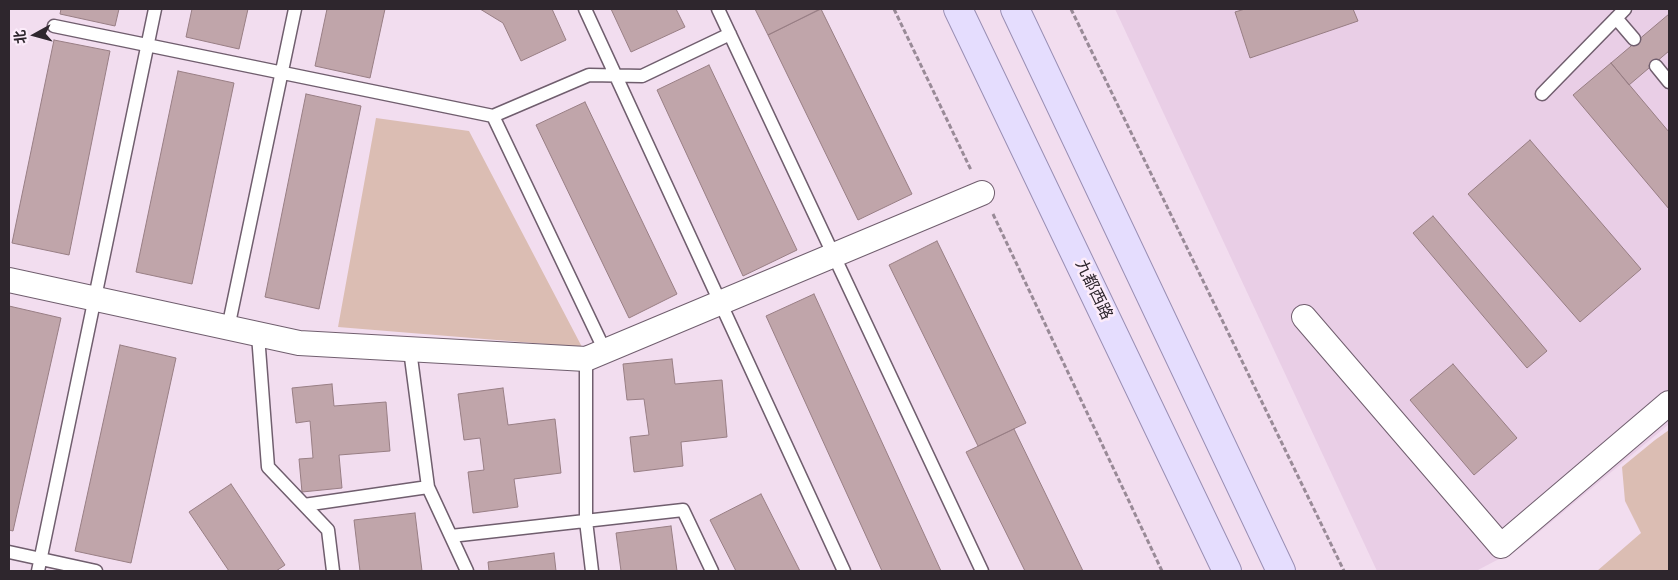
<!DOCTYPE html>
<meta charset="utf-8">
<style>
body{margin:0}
#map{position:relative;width:1678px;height:580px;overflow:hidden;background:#f2ddef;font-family:"Roboto Condensed","Noto Sans SC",sans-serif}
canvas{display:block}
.frame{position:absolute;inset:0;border:10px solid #2e262d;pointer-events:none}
.north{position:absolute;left:10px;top:10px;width:50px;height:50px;-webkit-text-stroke:4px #fcecfa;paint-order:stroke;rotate:263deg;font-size:14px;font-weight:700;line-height:20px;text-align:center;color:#2e262d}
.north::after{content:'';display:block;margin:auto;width:18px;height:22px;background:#2e262d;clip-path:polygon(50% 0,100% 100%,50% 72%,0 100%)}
</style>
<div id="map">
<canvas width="1678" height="580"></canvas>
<div class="frame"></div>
<div class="north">北</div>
</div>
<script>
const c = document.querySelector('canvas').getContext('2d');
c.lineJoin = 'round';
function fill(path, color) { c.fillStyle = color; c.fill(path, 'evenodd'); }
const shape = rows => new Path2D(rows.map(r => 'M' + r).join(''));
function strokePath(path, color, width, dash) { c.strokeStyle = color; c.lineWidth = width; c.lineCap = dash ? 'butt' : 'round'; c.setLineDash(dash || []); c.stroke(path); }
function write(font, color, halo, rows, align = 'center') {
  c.font = font + ' "Roboto Condensed","Noto Sans SC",sans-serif'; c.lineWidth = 5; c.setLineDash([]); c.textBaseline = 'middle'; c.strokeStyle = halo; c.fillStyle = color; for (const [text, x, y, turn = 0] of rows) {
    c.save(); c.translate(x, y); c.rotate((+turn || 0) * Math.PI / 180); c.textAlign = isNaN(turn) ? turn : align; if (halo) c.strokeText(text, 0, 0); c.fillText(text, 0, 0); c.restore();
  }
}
fill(shape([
 [1115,9,1669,9,1669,424,1520,548,1476,571,1377,571]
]), '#e9cee6');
fill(shape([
 [376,118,469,131,582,347,338,327],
 [1669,430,1669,571,1597,571,1641,533,1625,501,1622,467,1655,440]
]), '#dbbdb3');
const building = shape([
 [61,9,119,9,115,26,60,14,61,9],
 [192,9,248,9,239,49,186,37,192,9],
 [327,9,385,9,370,78,315,66,327,9],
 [480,9,552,9,566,40,521,61,503,23,480,9],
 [611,9,676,9,685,27,631,52,611,9],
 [755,9,820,9,768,35,755,9],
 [821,9,912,194,858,220,768,35,821,9],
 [1245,9,1353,9,1358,21,1250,58,1235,12,1245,9],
 [1669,14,1669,51,1629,85,1611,63,1669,14],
 [54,40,110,51,69,255,12,243,54,40],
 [1611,63,1669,132,1669,209,1573,95,1611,63],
 [709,65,797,250,743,276,657,90,709,65],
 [178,71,234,83,192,284,136,272,178,71],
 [306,94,361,106,319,309,265,297,306,94],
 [585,102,677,294,629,318,536,125,585,102],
 [1530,140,1641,269,1580,322,1468,194,1530,140],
 [1433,216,1547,351,1527,368,1413,233,1433,216],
 [937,241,1026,423,978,446,889,265,937,241],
 [814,294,941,571,882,571,766,316,814,294],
 [9,306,61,318,13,531,9,530,9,306],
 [120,345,176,358,131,563,75,551,120,345],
 [672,359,675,384,722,380,727,437,681,442,683,466,634,472,630,437,649,435,644,399,627,400,623,364,672,359],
 [1453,364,1517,438,1474,475,1410,400,1453,364],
 [332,384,334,406,386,402,390,451,339,455,342,488,302,492,299,459,313,458,310,421,296,423,292,388,332,384],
 [503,388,508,425,555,419,561,473,514,479,518,507,473,513,468,472,484,470,480,438,464,440,458,394,503,388],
 [1014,429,1083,571,1025,571,966,452,1014,429],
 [231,484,285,565,276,571,229,571,189,512,231,484],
 [761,494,800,571,736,571,710,520,761,494],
 [415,513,422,571,360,571,354,520,415,513],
 [671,526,677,571,621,571,616,533,671,526],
 [554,553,556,571,489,571,488,562,554,553]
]);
fill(building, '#c0a5aa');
strokePath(building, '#987e84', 1);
const lane = shape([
 [585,9,844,571],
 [718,9,982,571],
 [1616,18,1634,39],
 [54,26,493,116,605,351],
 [1656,66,1669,82],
 [1542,94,1625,9],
 [493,116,589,75,642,76,730,34],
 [228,328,295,9],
 [258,335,268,467,328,530,333,571],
 [410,350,428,487,467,571],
 [586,359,586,521,592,571],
 [304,505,428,487],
 [451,536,683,510,712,571],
 [9,552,96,571],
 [38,571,155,9]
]);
const street = shape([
 [9,280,299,343,586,359,982,193],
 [1304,317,1501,546,1669,403]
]);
const primary = shape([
 [958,9,1227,571],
 [1015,9,1281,571]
]);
strokePath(lane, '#705e6e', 15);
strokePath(street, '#705e6e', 26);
strokePath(primary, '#9a8fb4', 30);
strokePath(shape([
 [894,9,971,170],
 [1071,9,1344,571],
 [993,214,1162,571]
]), '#998a97', 3, [5, 2.5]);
strokePath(lane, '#fff', 12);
strokePath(street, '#fff', 24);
strokePath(primary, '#e5ddfe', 28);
write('16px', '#2e262d', '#fcecfa', [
 ["九都西路",1093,290,64]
]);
</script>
